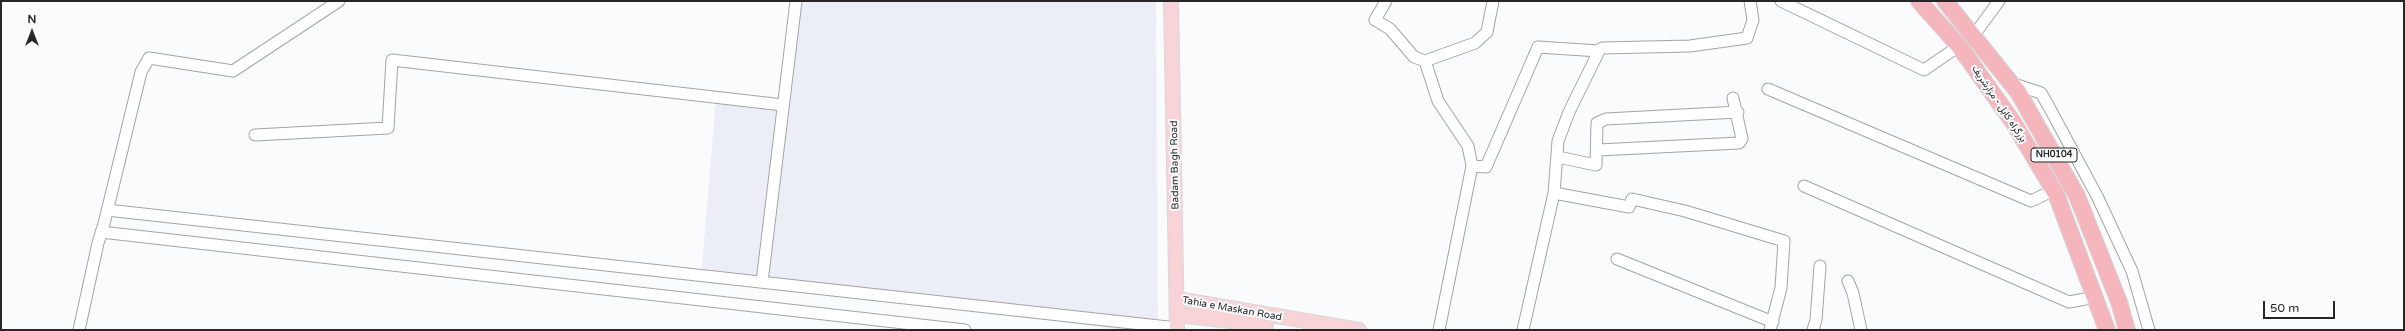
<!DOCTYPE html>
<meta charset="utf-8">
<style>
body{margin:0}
#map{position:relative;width:2405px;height:331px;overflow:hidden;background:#fafbfd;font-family:"Varela Round",sans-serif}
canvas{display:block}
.frame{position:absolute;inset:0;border:2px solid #272728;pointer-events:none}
.north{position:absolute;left:12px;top:12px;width:40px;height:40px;-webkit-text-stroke:3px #fafbfd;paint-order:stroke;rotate:0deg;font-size:11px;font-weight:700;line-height:16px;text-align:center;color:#272728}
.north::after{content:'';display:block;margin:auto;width:14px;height:18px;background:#272728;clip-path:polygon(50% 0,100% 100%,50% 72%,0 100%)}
.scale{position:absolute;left:2263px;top:301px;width:72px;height:18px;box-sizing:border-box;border:2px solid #272728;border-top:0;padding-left:5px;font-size:12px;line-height:14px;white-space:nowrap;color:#272728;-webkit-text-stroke:3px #fafbfd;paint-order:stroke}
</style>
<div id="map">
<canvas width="2405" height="331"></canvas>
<div class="frame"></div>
<div class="north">N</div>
<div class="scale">50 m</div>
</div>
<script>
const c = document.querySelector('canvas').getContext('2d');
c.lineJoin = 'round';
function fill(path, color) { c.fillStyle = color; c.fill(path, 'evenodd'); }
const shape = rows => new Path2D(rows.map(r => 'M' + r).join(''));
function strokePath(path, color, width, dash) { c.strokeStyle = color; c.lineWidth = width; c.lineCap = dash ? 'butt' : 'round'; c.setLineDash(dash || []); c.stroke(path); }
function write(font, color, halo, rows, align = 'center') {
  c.font = font + ' "Varela Round",Vazirmatn,sans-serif'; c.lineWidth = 4; c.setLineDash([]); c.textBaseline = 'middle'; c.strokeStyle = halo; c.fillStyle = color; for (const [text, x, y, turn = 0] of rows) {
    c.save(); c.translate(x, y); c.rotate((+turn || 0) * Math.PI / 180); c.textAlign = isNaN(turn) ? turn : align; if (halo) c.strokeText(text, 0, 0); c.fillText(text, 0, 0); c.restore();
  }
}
fill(shape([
 [795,1,1156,1,1158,330,1125,330,701,276,716,100,782,106]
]), '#ebeef7');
const minor = shape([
 [1386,1,1375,20,1390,29,1414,57,1425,61,1475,43,1487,32,1493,1],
 [1781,1,1924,70,1959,46],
 [1974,35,1999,1],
 [1425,61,1438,101,1468,146,1472,166,1439,330],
 [2011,83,2041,93,2049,107,2097,196,2132,271,2149,330],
 [1768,89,2031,201,2054,190],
 [255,135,388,128,392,60,783,105],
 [1598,150,1739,143,1742,139,1733,98],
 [1558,157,1596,165,1597,123,1606,119,1738,112],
 [1472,166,1486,167,1538,47,1599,51,1602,48,1690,46,1747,38,1753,20,1750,1],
 [1804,186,2069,302,2096,297],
 [1554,193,1629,207,1632,199,1685,211,1784,241,1781,288,1770,330],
 [107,210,1177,328],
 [101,232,965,330],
 [1617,259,1773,322],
 [1848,281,1853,293,1861,330],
 [762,282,796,1],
 [79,330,98,243,104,224,141,72,149,58,233,71,339,1],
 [1523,330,1554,193,1558,141,1569,112,1599,51],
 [1813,330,1816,320,1820,266]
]);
const major = shape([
 [1171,1,1177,330],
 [1177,299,1359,330],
 [1177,315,1266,325]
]);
const highway = shape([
 [1919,1,1959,46,2013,122,2056,194,2107,330],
 [1945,1,2018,92,2077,196,2119,302,2127,330]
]);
strokePath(minor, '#a3a4a5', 13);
strokePath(major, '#d8d8d8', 16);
strokePath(highway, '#d8d8d8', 18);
strokePath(minor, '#fff', 11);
strokePath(major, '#f8d3d7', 14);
strokePath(highway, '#f4b6bc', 16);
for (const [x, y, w] of [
 [2054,155,46]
]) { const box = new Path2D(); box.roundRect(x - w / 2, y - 7, w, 14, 3); c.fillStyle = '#fafbfd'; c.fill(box); strokePath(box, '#272728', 1); }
write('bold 9px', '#272728', null, [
 ["NH0104",2054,155]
]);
write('10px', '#272728', '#fafbfd', [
 ["بزرگراه کابل - مزارشریف",1999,104,56],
 ["Badam Bagh Road",1175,165,-91],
 ["Tahia e Maskan Road",1232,309,10]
]);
</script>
